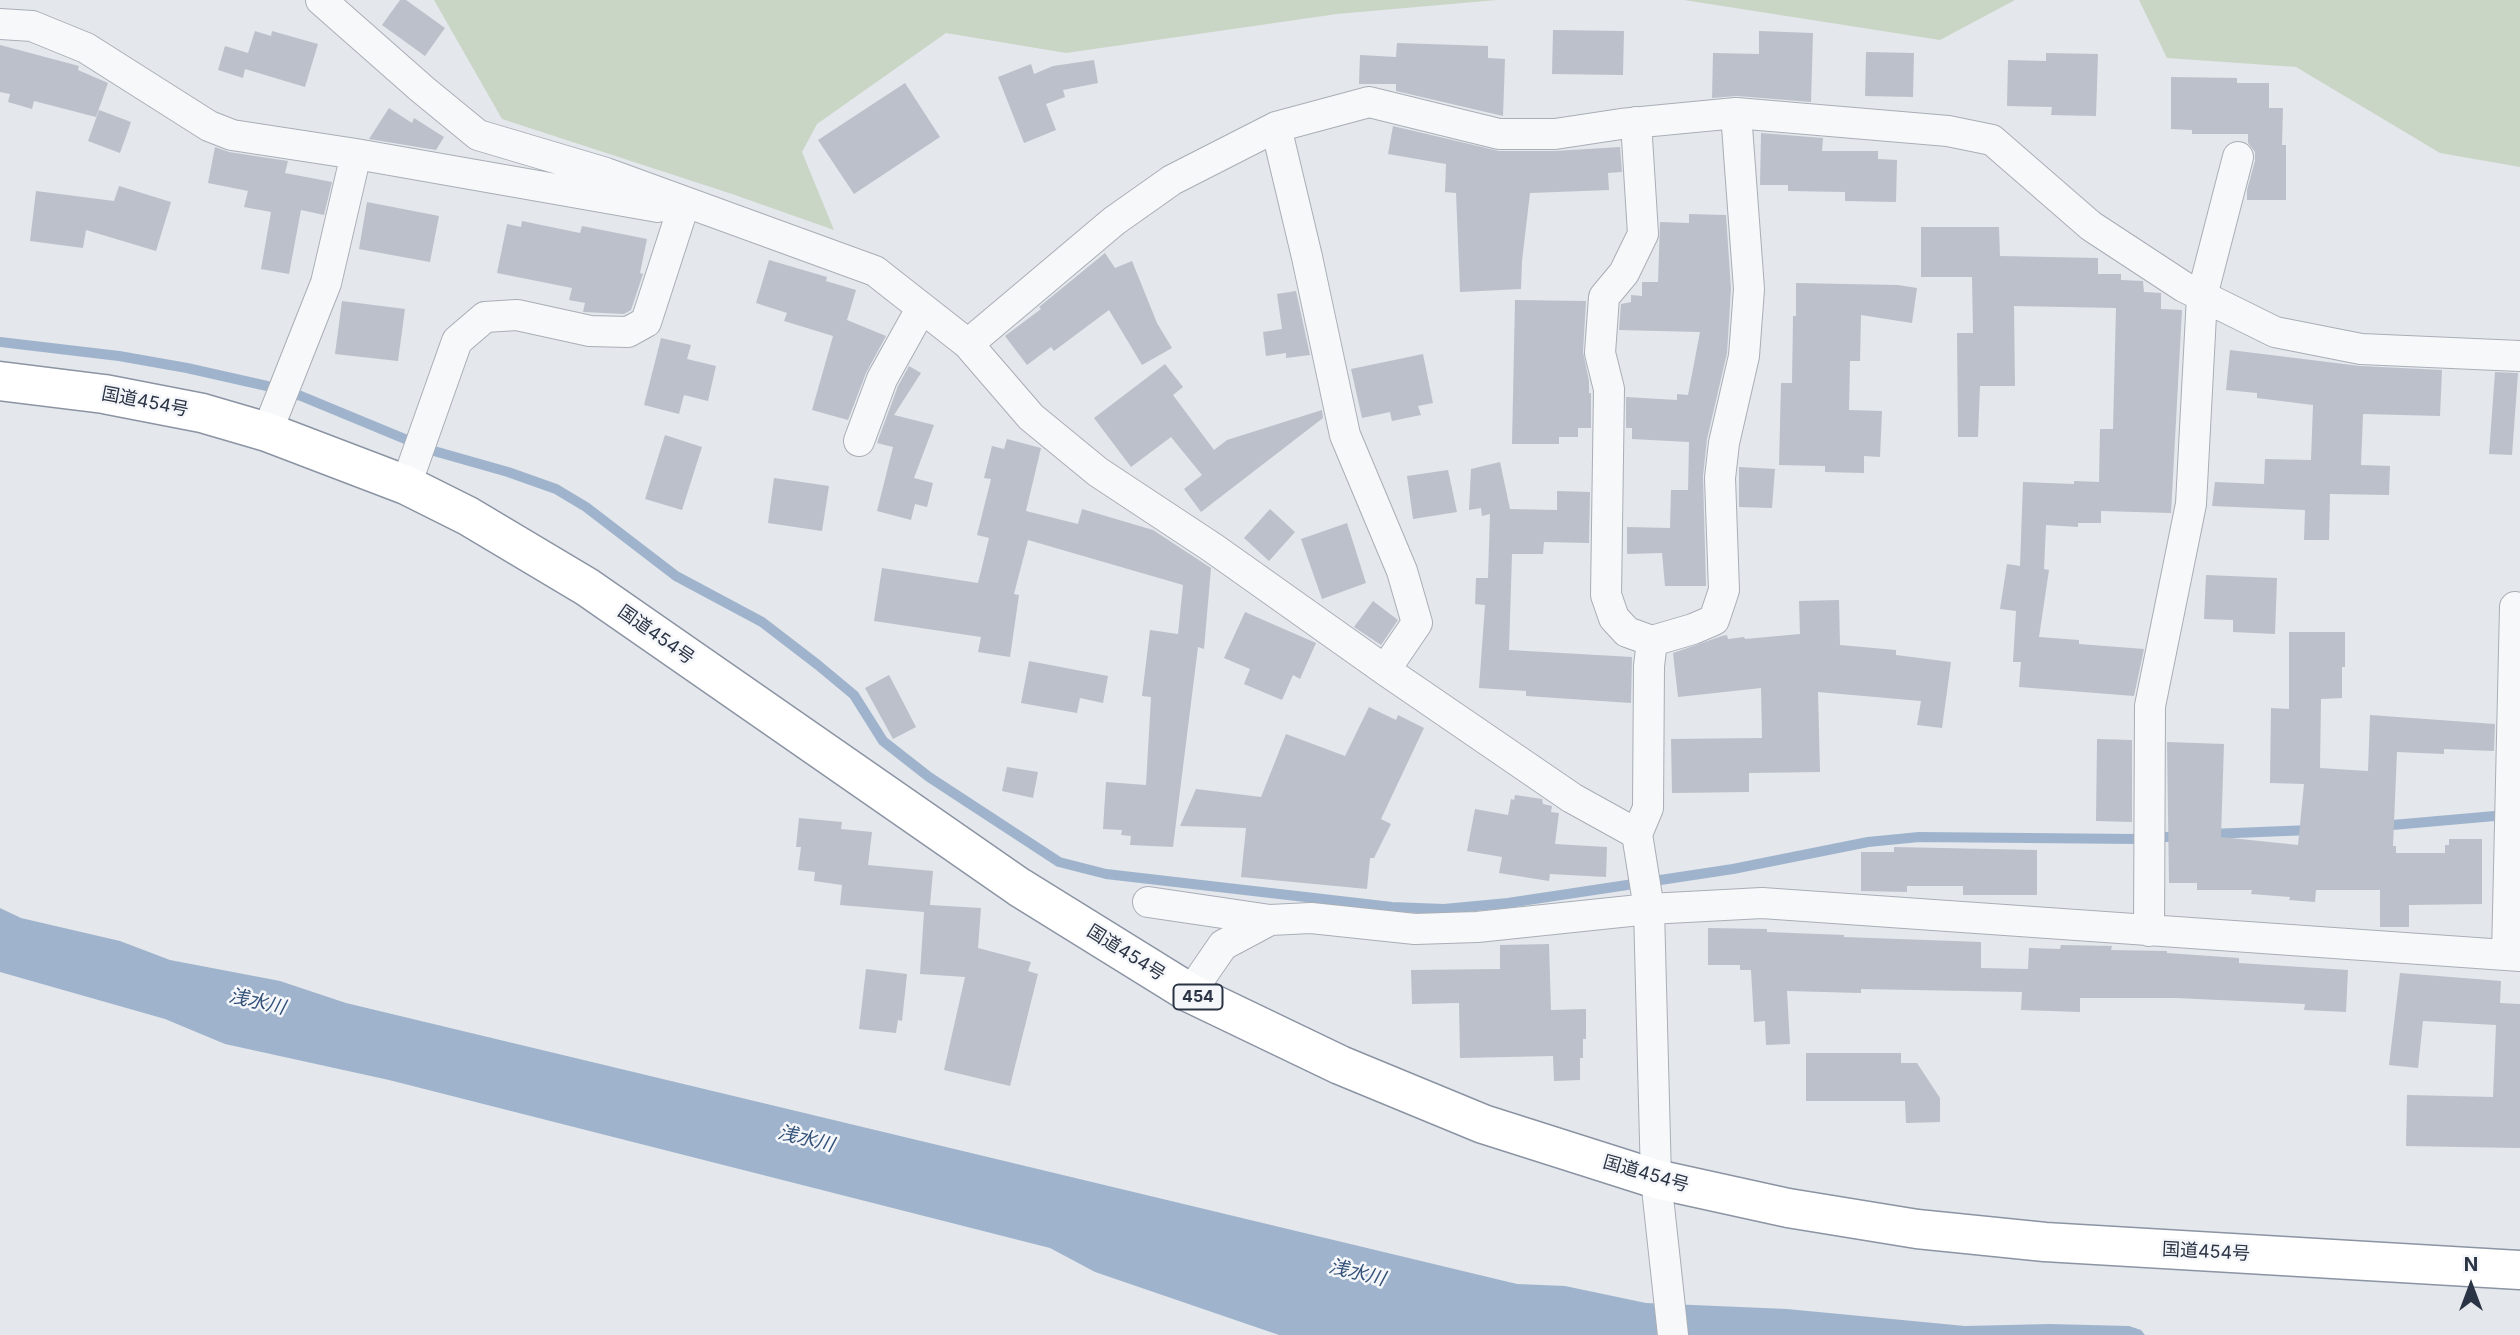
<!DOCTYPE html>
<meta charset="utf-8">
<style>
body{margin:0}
#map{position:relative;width:2520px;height:1335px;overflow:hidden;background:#e4e7ec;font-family:Inter,sans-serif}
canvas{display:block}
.north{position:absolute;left:2436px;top:1251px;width:70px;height:70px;-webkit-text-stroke:5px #f4f6f9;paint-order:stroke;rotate:0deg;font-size:19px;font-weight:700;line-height:28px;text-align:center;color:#2b3445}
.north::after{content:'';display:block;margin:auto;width:24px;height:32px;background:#2b3445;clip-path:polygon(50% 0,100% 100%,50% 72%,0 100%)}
</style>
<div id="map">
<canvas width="2520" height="1335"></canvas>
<div class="north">N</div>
</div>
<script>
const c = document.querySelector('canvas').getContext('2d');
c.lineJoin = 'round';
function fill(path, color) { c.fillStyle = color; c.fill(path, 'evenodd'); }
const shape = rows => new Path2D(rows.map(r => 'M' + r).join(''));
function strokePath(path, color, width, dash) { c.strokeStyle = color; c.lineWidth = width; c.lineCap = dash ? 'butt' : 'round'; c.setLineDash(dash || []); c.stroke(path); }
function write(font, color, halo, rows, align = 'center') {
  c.font = font + ' Inter,"Noto Sans JP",sans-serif'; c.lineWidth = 5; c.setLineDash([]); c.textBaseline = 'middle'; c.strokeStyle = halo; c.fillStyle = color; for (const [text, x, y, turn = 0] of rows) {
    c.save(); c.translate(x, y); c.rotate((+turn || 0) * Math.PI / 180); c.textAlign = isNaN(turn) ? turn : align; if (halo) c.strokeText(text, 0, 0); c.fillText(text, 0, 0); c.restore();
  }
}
fill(shape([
 [434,0,1497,0,1337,14,1066,53,946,33,817,124,802,152,834,230,732,194,502,119],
 [1684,0,2015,0,1940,40],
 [2139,0,2520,0,2520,167,2440,153,2296,67,2167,58]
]), '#c9d6c5');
fill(shape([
 [0,908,21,918,120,941,170,960,280,981,346,1003,1517,1284,1565,1286,1646,1303,1787,1309,1965,1326,2050,1324,2129,1326,2141,1330,2145,1335,1279,1335,1095,1272,1050,1248,389,1080,225,1044,165,1019,0,972]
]), '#9fb4cc');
strokePath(shape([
 [0,342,119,356,187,368,267,386,301,396,434,451,508,472,556,489,586,507,676,576,762,622,818,665,854,695,883,741,929,777,1059,862,1106,874,1392,907,1444,909,1508,903,1733,869,1868,842,1919,837,2136,839,2181,836],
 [2381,826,2506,815],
 [2210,834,2310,830]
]), '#9fb4cc', 10);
fill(shape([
 [400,0,406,0,445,28,425,56,382,25],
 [1553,30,1624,31,1623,75,1552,74],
 [255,31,271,36,272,31,318,44,305,87,245,69,243,78,218,70,225,46,248,53],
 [1759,31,1813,33,1811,102,1737,96,1712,98,1713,53,1759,54],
 [1397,43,1488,46,1488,58,1505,59,1503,116,1396,91,1396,84,1359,84,1360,55,1396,57],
 [0,45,79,66,78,70,108,83,96,117,34,101,32,109,8,102,10,94,0,92],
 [1866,52,1914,53,1913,97,1865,96],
 [2046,53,2098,54,2096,116,2051,115,2052,107,2007,106,2008,60,2046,61],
 [1094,60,1098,83,1063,90,1065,97,1046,104,1056,130,1024,143,998,77,1031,64,1034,74,1053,66],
 [2171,77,2237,78,2237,83,2269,83,2269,108,2283,108,2282,145,2286,145,2286,200,2247,200,2247,190,2255,161,2255,152,2248,143,2248,134,2192,134,2192,130,2171,129],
 [905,83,940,137,854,194,818,140],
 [389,108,412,123,414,118,444,137,436,150,369,139],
 [99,110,131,122,120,153,88,141],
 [1393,126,1499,151,1555,151,1620,147,1622,172,1608,173,1609,190,1530,193,1522,261,1521,289,1460,292,1456,193,1445,192,1446,164,1388,154],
 [1761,133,1823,138,1822,151,1878,151,1878,159,1897,160,1896,202,1845,201,1845,192,1788,191,1788,185,1760,185],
 [215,147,229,152,288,161,285,173,332,182,324,215,301,210,289,274,261,269,271,212,244,207,248,191,208,183],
 [119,186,171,202,156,251,86,230,83,248,30,241,36,191,114,201],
 [367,202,439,216,430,262,359,249],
 [1689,214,1726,215,1731,289,1727,353,1707,439,1703,476,1706,586,1665,586,1662,553,1627,554,1627,527,1670,528,1671,490,1688,490,1689,442,1632,439,1632,428,1626,428,1626,397,1677,400,1677,394,1688,395,1700,332,1619,330,1621,304,1631,302,1631,295,1642,296,1642,282,1658,282,1660,222,1689,223],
 [522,221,580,233,582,226,647,239,640,273,643,274,631,310,624,314,583,312,585,303,569,300,572,288,497,273,507,224,521,227],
 [1921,227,1999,227,2000,256,2098,258,2098,274,2121,274,2121,280,2143,281,2144,292,2161,293,2161,309,2182,310,2171,513,2101,511,2101,523,2078,523,2078,527,2046,525,2044,569,2049,570,2039,637,2079,640,2079,644,2144,649,2134,696,2019,687,2021,662,2013,662,2016,611,2000,609,2007,564,2020,566,2023,482,2074,484,2074,481,2099,482,2100,429,2113,429,2116,308,2014,306,2015,386,1980,386,1978,437,1958,437,1957,333,1973,333,1972,277,1921,277],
 [1105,253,1115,268,1132,261,1157,323,1172,348,1142,365,1109,310,1054,351,1051,347,1027,365,1005,336,1041,309,1039,307],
 [769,260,827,277,826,281,856,290,847,320,886,336,866,373,848,420,812,410,833,336,784,321,787,313,756,303],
 [1796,283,1898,285,1917,288,1912,323,1861,315,1860,361,1850,361,1849,410,1882,411,1880,457,1864,456,1864,473,1825,472,1825,466,1779,465,1781,383,1792,383,1793,316,1796,316],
 [1296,291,1310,355,1286,358,1286,353,1266,356,1263,332,1282,329,1277,294],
 [1515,300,1586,301,1583,352,1589,381,1589,393,1591,393,1591,428,1578,428,1578,437,1559,437,1559,444,1512,444],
 [342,301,405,309,398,361,335,354],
 [661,338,691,345,687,359,716,366,708,401,684,395,679,414,644,405],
 [2230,350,2360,366,2442,370,2440,416,2363,414,2361,465,2390,466,2389,495,2330,494,2329,540,2304,540,2305,510,2212,506,2215,482,2264,484,2265,459,2311,460,2313,405,2257,398,2257,393,2226,390],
 [1423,354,1433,403,1418,406,1421,415,1392,421,1390,412,1362,418,1351,369],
 [1165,364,1183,387,1173,395,1214,450,1227,440,1322,410,1323,418,1201,512,1184,489,1202,475,1171,437,1131,467,1094,418],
 [909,366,921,373,894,415,934,425,914,478,933,483,927,507,915,504,911,520,877,511,893,447,877,443,898,386],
 [2495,372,2518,373,2512,455,2489,454],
 [665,435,702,447,682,510,645,499],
 [1007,439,1041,448,1026,511,1078,524,1082,509,1153,530,1211,568,1204,649,1198,647,1173,847,1130,845,1131,836,1121,835,1122,830,1103,829,1106,782,1146,785,1151,697,1142,696,1150,630,1178,634,1183,585,1028,540,1014,594,1019,595,1010,657,978,652,981,637,874,621,882,568,978,583,989,538,977,535,991,479,984,478,992,446,1004,449],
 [1500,462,1510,509,1557,510,1557,491,1590,492,1589,543,1544,542,1543,554,1512,554,1509,650,1632,657,1631,703,1526,696,1526,691,1479,688,1485,605,1475,604,1476,578,1488,578,1490,514,1482,516,1481,508,1469,510,1471,469],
 [1739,467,1775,469,1772,508,1739,507],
 [1448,470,1457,512,1413,519,1407,476],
 [774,478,829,486,822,531,768,523],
 [1270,509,1295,532,1269,561,1244,538],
 [1347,523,1366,583,1322,599,1301,539],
 [2206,575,2277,578,2275,634,2233,632,2233,620,2204,619],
 [1839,600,1840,645,1896,650,1896,655,1951,662,1942,728,1917,725,1921,701,1818,692,1820,772,1749,773,1749,792,1672,793,1671,739,1762,738,1761,688,1678,697,1673,653,1722,636,1727,635,1728,639,1744,637,1745,639,1800,634,1799,601],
 [1373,601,1398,620,1381,645,1354,627],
 [1245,612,1316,643,1300,679,1293,675,1282,700,1244,684,1250,669,1224,658],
 [2289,632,2345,632,2345,667,2342,667,2342,698,2321,699,2320,768,2368,771,2370,715,2495,724,2494,751,2444,749,2444,754,2397,752,2393,846,2396,846,2396,853,2445,853,2445,845,2449,845,2449,839,2482,839,2482,904,2409,905,2409,927,2380,927,2380,890,2316,890,2315,902,2289,900,2290,897,2251,894,2252,890,2197,890,2197,883,2169,883,2167,742,2224,744,2221,837,2298,845,2304,784,2270,783,2271,708,2289,709],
 [1029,661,1108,676,1103,703,1080,698,1077,713,1021,703],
 [889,675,916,727,893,739,865,688],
 [1369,707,1396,720,1398,715,1424,728,1381,819,1391,824,1374,858,1370,858,1367,889,1241,877,1246,828,1180,826,1196,789,1261,797,1286,734,1345,756],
 [2097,739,2132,740,2132,822,2096,821],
 [1007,767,1038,772,1033,798,1002,791],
 [1515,795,1542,799,1543,804,1552,806,1551,812,1559,813,1555,844,1607,847,1606,877,1550,874,1549,881,1499,873,1502,857,1467,851,1475,809,1508,815,1511,799,1514,800],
 [799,818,842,822,841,829,872,832,868,865,933,871,930,905,981,908,978,948,1031,962,1028,971,1038,974,1010,1086,944,1070,965,977,920,974,924,912,840,905,842,885,814,881,815,872,798,870,801,847,796,847],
 [1894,847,2037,850,2037,895,1963,895,1963,886,1907,886,1907,892,1861,891,1861,852,1894,852],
 [1708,928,1767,929,1767,932,1844,935,1844,937,1981,942,1981,968,2028,969,2029,948,2060,949,2061,945,2112,946,2111,950,2167,951,2167,953,2239,958,2239,963,2348,970,2346,1012,2304,1010,2305,1004,2176,998,2080,998,2080,1012,2021,1010,2022,992,1861,989,1861,993,1787,991,1790,1044,1766,1045,1765,1021,1754,1022,1751,970,1740,970,1740,965,1708,965],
 [1549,944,1551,1010,1586,1009,1586,1039,1583,1039,1583,1058,1580,1058,1580,1080,1554,1081,1553,1056,1460,1058,1459,1003,1412,1004,1411,970,1500,969,1500,945],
 [866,969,907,974,902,1021,898,1020,896,1033,859,1029],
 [2400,973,2501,981,2500,1003,2520,1004,2520,1148,2406,1146,2407,1095,2493,1097,2496,1025,2423,1021,2418,1068,2389,1065],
 [1806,1053,1901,1053,1901,1063,1917,1063,1940,1098,1940,1122,1906,1123,1905,1101,1806,1101]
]), '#bbc0ca');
const minor = shape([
 [321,0,422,89,478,135,606,173,875,271,968,344,1031,417,1098,472,1213,548,1385,670,1572,798,1637,834,1649,909,1656,1179,1673,1335],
 [0,24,32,26,86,48,209,126,232,135,356,154,658,207],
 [1636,122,1643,234,1624,273,1604,297,1600,353,1609,389,1606,595,1614,618,1627,632,1652,641],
 [1276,127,1307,257,1345,435,1402,571,1417,623,1385,670],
 [968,344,1114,221,1172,180,1276,127,1369,102,1499,134,1555,134,1621,124,1736,113,1948,131,1992,140,2091,226,2184,287,2275,332,2361,349,2520,356],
 [267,432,326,283,356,154],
 [859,441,882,379,921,309],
 [406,485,457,341,485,317,517,315,590,331,628,332,646,322,682,211],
 [1637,834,1648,808,1649,666,1652,641,1693,629,1714,620,1724,590,1720,478,1724,443,1744,356,1749,289,1736,113],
 [1148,902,1270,920],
 [2149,931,2150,706,2191,504,2202,296,2238,157],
 [2507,955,2515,607],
 [1190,993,1223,945,1270,920,1311,918,1415,929,1477,927,1649,909,1762,903,2520,956]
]);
const highway = shape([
 [0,381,104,394,202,413,267,432,406,485,468,516,587,587,1019,887,1190,993,1340,1065,1483,1124,1656,1179,1788,1208,1917,1229,2045,1242,2520,1270]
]);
strokePath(minor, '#a9aeb7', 32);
strokePath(highway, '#8b94a3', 41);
strokePath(minor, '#f7f8fa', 30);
strokePath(highway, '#fff', 38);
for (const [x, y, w] of [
 [1198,997,49]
]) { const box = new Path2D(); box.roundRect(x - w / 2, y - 12.5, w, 25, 5); c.fillStyle = '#f4f6f9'; c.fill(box); strokePath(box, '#2b3445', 2); }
write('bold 16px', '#2b3445', null, [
 ["454",1198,997]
]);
write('18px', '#2b3445', '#f4f6f9', [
 ["国道454号",145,402,11],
 ["国道454号",656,635,35],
 ["国道454号",1126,953,32],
 ["国道454号",1646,1174,16],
 ["国道454号",2206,1252,3]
]);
write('italic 19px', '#34527a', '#f4f6f9', [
 ["浅水川",257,1002,13],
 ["浅水川",806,1139,14],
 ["浅水川",1357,1273,14]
]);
</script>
